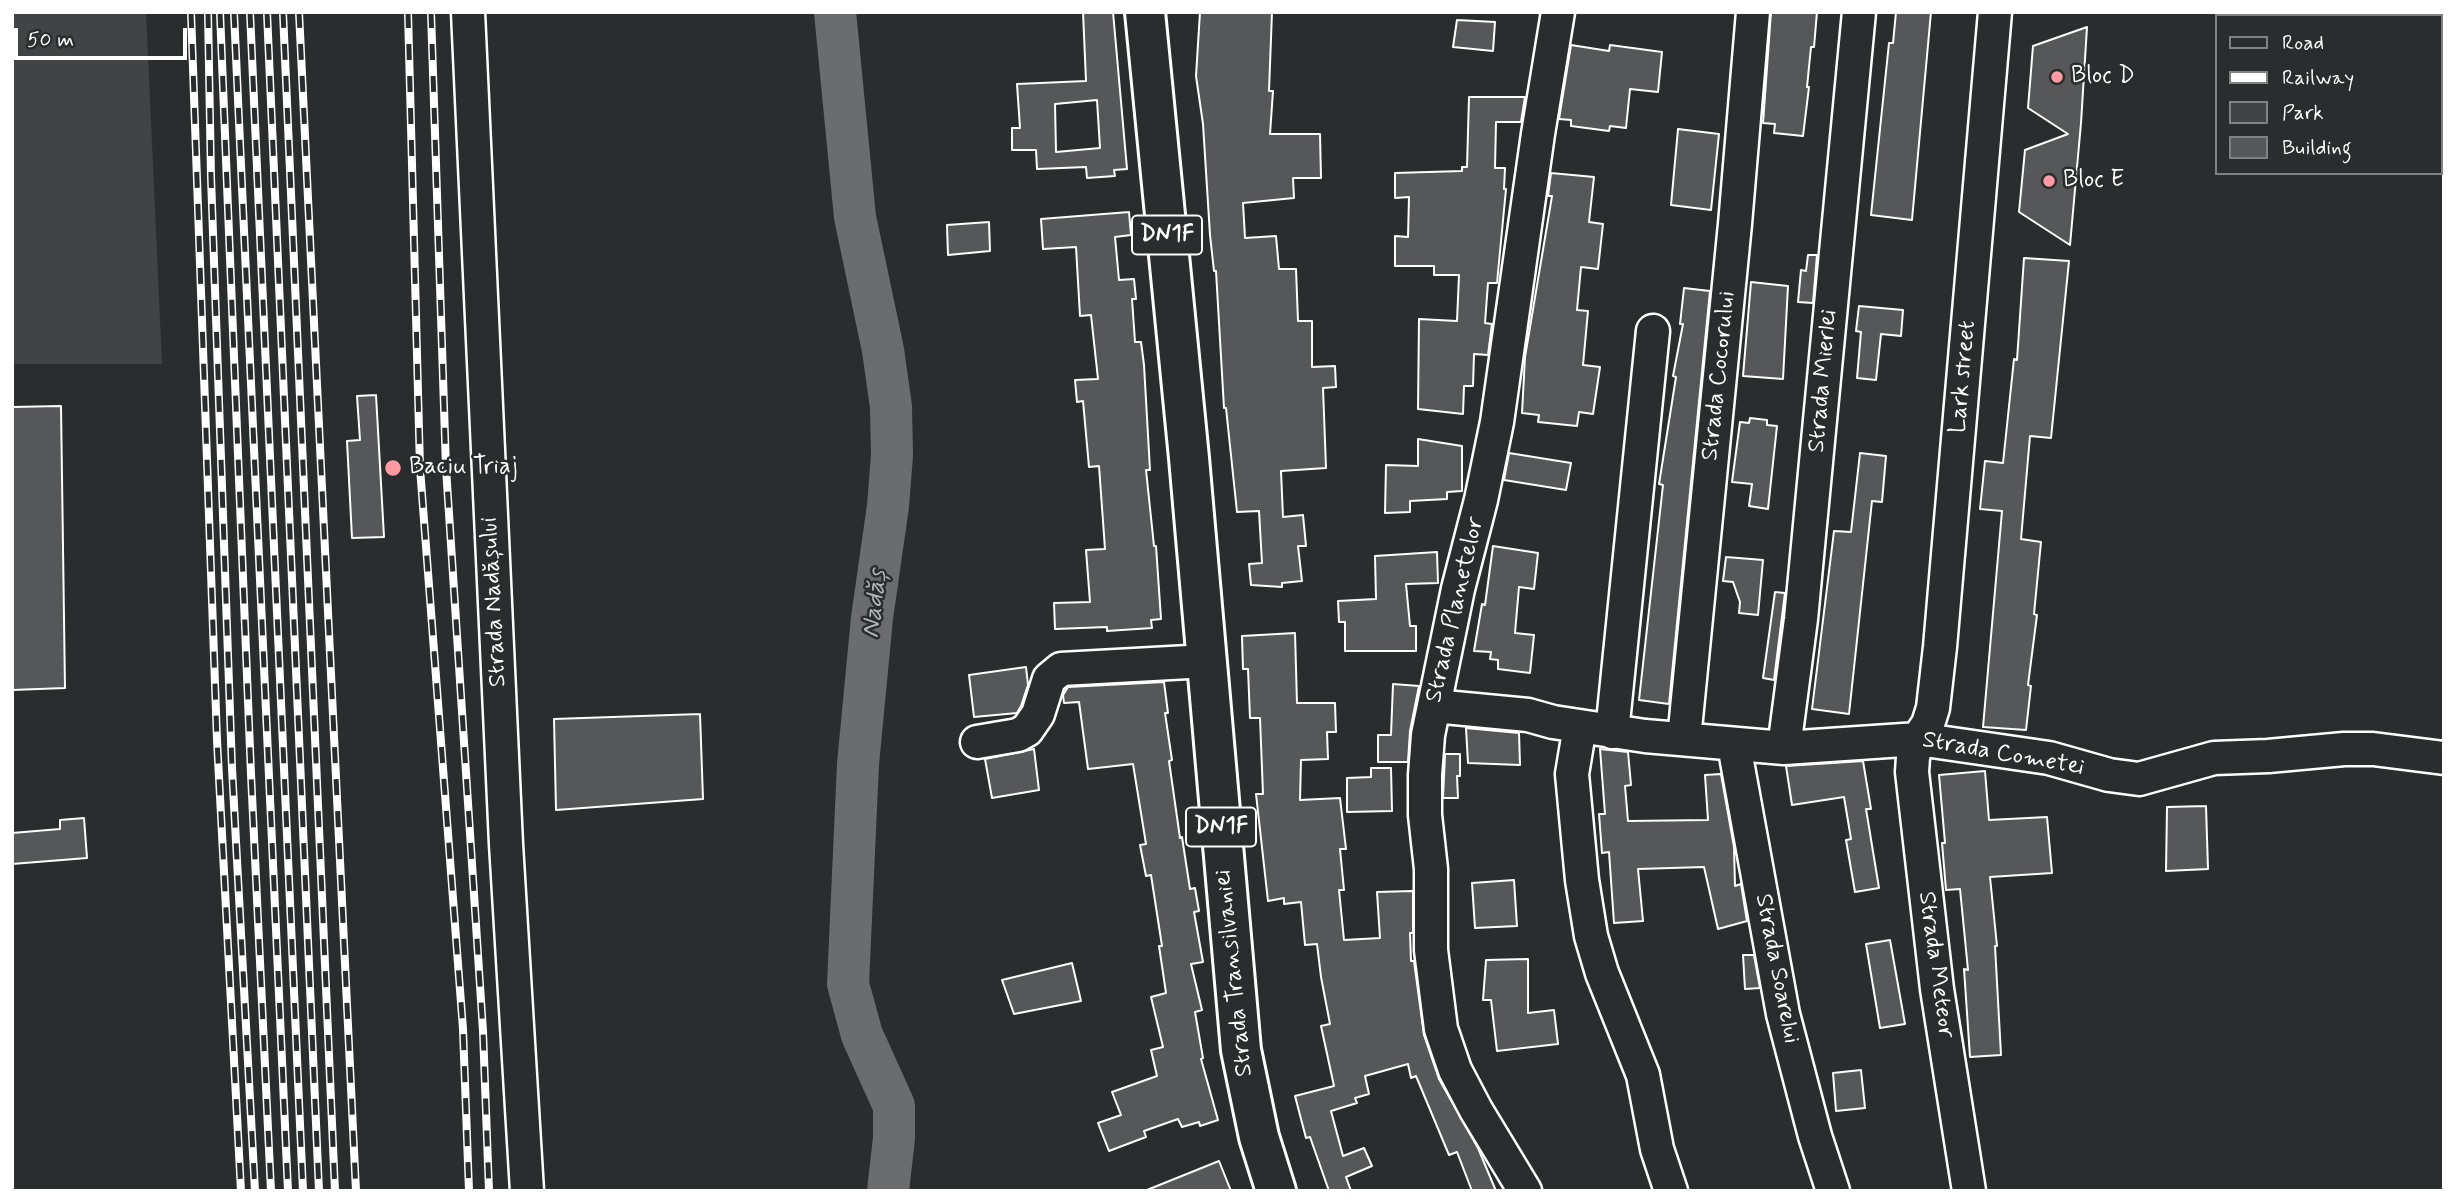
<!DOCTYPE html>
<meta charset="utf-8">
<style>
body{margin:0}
#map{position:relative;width:2456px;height:1203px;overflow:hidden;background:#2a2d2e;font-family:Mynerve,sans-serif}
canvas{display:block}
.frame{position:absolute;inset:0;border:14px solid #fff;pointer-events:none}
.legend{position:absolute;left:2215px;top:14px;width:228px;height:161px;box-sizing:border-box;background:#2a2d2e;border:2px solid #7f8182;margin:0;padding:9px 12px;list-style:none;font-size:21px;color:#fff}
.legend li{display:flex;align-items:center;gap:14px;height:35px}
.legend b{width:35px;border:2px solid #7f8182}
.scale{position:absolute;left:14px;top:28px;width:173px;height:32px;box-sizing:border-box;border:4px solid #fff;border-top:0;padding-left:9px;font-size:21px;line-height:24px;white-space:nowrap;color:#fff;-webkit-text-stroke:5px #2a2d2e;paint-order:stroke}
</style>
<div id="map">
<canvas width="2456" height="1203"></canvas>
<div class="frame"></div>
<ul class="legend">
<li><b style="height:9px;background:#2a2d2e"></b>Road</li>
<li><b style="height:9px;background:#fff"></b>Railway</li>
<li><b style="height:19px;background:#414445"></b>Park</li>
<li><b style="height:19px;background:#555758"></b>Building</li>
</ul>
<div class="scale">50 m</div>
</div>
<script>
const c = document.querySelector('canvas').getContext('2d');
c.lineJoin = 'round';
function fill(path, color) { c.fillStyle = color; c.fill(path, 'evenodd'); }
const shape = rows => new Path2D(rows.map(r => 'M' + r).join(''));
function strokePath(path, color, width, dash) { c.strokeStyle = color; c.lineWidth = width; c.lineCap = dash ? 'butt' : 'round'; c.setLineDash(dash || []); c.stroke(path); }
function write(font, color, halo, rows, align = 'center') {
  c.font = font + ' Mynerve,sans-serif'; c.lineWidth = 5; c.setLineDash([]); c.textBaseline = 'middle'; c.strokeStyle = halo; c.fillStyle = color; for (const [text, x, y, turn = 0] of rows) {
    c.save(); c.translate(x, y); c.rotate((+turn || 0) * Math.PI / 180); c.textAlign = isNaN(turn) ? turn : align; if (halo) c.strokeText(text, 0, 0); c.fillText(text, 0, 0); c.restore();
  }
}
fill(shape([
 [12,12,146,12,162,364,12,364]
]), '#414445');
strokePath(shape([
 [835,12,855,217,883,350,891,407,892,455,888,506,872,618,858,764,848,984,862,1035,894,1106,894,1138,888,1191]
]), '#6a6c6d', 42);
const building = shape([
 [1083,12,1113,12,1127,169,1114,170,1115,176,1087,178,1086,167,1037,169,1036,150,1012,150,1012,128,1020,128,1017,84,1086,81,1083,12],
 [1097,100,1100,148,1056,152,1055,104,1097,100],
 [1200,12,1272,12,1269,91,1273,91,1270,134,1320,134,1321,178,1293,178,1294,198,1243,203,1245,238,1276,236,1279,269,1296,269,1298,321,1312,321,1312,367,1335,366,1336,387,1323,388,1326,468,1281,471,1283,517,1303,515,1306,546,1298,546,1302,581,1282,583,1282,587,1251,585,1249,564,1262,563,1259,511,1237,512,1226,408,1224,408,1216,271,1214,271,1210,235,1203,124,1196,76,1200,12],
 [1771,12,1817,12,1814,47,1811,47,1807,87,1809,87,1803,136,1774,133,1775,124,1763,123,1771,12],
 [1896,12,1931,12,1912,220,1871,215,1889,43,1893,43,1896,12],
 [1457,20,1495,22,1493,51,1453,47,1457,20],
 [2087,27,2081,123,2070,245,2019,212,2025,150,2068,134,2028,108,2033,46,2087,27],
 [1571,45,1609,51,1610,45,1662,52,1658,92,1630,89,1626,128,1610,126,1609,131,1571,126,1571,120,1559,119,1571,45],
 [1469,97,1525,97,1521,122,1496,122,1495,168,1505,168,1504,189,1506,189,1497,283,1488,283,1485,323,1492,324,1488,355,1474,354,1473,386,1464,386,1463,414,1418,409,1419,319,1457,321,1459,275,1434,275,1434,266,1395,266,1395,236,1408,237,1409,197,1395,198,1395,173,1462,171,1462,167,1467,167,1469,97],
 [1678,129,1719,134,1711,210,1671,205,1678,129],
 [1551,173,1594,177,1589,222,1603,224,1598,269,1581,267,1577,310,1588,311,1583,365,1600,367,1593,414,1579,412,1577,426,1538,422,1539,415,1522,413,1525,357,1552,196,1548,196,1551,173],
 [1129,212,1131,235,1115,237,1119,280,1134,279,1136,299,1132,299,1135,342,1141,342,1144,365,1150,470,1146,470,1154,546,1156,546,1161,619,1151,620,1152,628,1107,631,1107,627,1055,629,1054,603,1090,602,1086,550,1105,549,1099,466,1089,467,1083,401,1077,402,1075,380,1098,379,1091,315,1080,316,1076,247,1043,249,1041,219,1129,212],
 [989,222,990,251,948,255,947,225,989,222],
 [1808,255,1817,255,1813,303,1798,302,1801,270,1806,271,1808,255],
 [2024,258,2069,261,2051,438,2030,436,2021,539,2041,542,2034,614,2037,615,2028,685,2031,686,2026,730,1983,727,2002,511,1980,509,1985,461,2003,463,2014,359,2017,360,2024,258],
 [1751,282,1788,286,1783,379,1743,376,1751,282],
 [1684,288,1710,291,1669,704,1639,700,1663,485,1659,484,1676,377,1673,376,1683,324,1680,324,1684,288],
 [1859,306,1903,310,1901,336,1881,334,1876,380,1857,378,1861,332,1856,331,1859,306],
 [376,395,384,537,352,538,347,441,360,440,357,396,376,395],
 [61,406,65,688,12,690,12,407,61,406],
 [1750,418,1767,420,1767,425,1777,426,1768,509,1749,506,1752,484,1732,482,1740,422,1749,423,1750,418],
 [1418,439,1462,446,1462,491,1447,492,1447,499,1410,501,1410,512,1385,513,1386,465,1418,466,1418,439],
 [1509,453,1571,463,1566,490,1504,480,1509,453],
 [1860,453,1886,456,1882,502,1872,501,1849,714,1812,709,1834,531,1851,532,1860,453],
 [1493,546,1538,553,1534,589,1519,587,1515,633,1534,635,1530,673,1498,669,1498,660,1490,659,1491,652,1474,651,1482,604,1485,605,1493,546],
 [1437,552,1438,583,1406,584,1410,626,1416,626,1416,651,1345,651,1345,622,1339,622,1338,601,1376,599,1375,556,1437,552],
 [1726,557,1763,560,1758,615,1739,613,1740,602,1733,582,1723,581,1726,557],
 [1775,592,1785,593,1774,680,1763,678,1775,592],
 [1295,633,1297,703,1335,703,1336,732,1327,732,1328,759,1301,760,1300,800,1340,798,1346,849,1340,849,1344,890,1339,890,1344,940,1380,938,1377,892,1413,891,1413,933,1410,933,1411,961,1414,961,1424,1035,1439,1079,1478,1148,1496,1191,1472,1191,1457,1152,1449,1155,1416,1076,1411,1078,1408,1064,1365,1076,1369,1094,1355,1098,1357,1103,1331,1111,1343,1156,1364,1148,1372,1166,1346,1177,1351,1191,1329,1191,1310,1137,1306,1138,1295,1096,1334,1086,1321,1026,1330,1024,1321,977,1317,944,1305,945,1301,902,1284,904,1284,898,1268,901,1256,794,1263,794,1260,718,1250,718,1248,669,1243,669,1242,636,1295,633],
 [1026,667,1028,685,1021,706,1017,713,974,717,969,675,1026,667],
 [1164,682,1168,713,1165,713,1172,760,1169,761,1180,838,1182,837,1190,889,1195,888,1199,911,1194,912,1203,962,1191,964,1202,1010,1195,1012,1203,1058,1201,1059,1218,1120,1200,1126,1199,1122,1182,1127,1178,1119,1144,1131,1146,1137,1109,1151,1098,1123,1121,1115,1112,1092,1157,1076,1151,1050,1163,1047,1151,997,1166,993,1159,946,1162,946,1151,875,1146,876,1140,845,1146,844,1133,764,1088,769,1079,702,1064,703,1063,695,1068,687,1164,682],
 [1393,684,1419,686,1410,731,1408,762,1378,762,1378,735,1391,735,1393,684],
 [700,714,703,799,556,810,554,719,700,714],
 [1466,728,1519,733,1520,765,1468,763,1466,728],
 [1034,749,1039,790,992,798,985,759,1034,749],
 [1600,749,1628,752,1631,785,1625,786,1628,821,1708,820,1705,775,1721,774,1734,847,1735,886,1741,884,1747,921,1718,929,1704,867,1638,869,1643,921,1614,923,1609,852,1602,853,1599,814,1605,814,1600,749],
 [1445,754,1460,754,1460,776,1457,776,1458,798,1443,798,1445,754],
 [1863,761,1871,809,1866,809,1879,888,1855,892,1846,840,1851,839,1844,797,1792,805,1786,766,1863,761],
 [1371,768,1391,768,1392,811,1347,812,1347,778,1371,777,1371,768],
 [1985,771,1989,820,2047,817,2052,873,1990,877,1997,946,1995,946,2001,1055,1970,1057,1964,969,1968,970,1960,889,1946,890,1942,843,1945,843,1939,775,1985,771],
 [2206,806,2208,869,2166,871,2167,807,2206,806],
 [84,818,87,858,12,864,12,833,60,829,60,820,84,818],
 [1514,880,1517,926,1475,928,1472,883,1514,880],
 [1890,940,1905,1024,1880,1028,1866,944,1890,940],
 [1743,955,1754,955,1760,988,1745,989,1743,955],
 [1528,959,1528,1013,1554,1010,1558,1044,1497,1051,1491,1000,1483,1000,1486,960,1528,959],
 [1072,963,1081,1001,1014,1014,1002,980,1072,963],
 [1861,1070,1865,1108,1836,1111,1833,1073,1861,1070],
 [1219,1161,1231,1191,1147,1191,1147,1190,1219,1161]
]);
fill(building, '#555758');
strokePath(building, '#fff', 2);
const minor = shape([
 [468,12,506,844,527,1191],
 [2341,16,2341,12],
 [1434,706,1528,715,1553,722,1645,736,1784,748,1918,739,2049,758,2109,775,2139,779,2214,758,2268,756,2344,749,2373,749,2444,758],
 [1580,726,1572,774,1582,880,1591,936,1602,973,1643,1075,1657,1149,1671,1191],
 [1612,732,1653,331],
 [1684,739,1735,224,1753,12],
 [977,742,1018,735,1027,730,1038,714,1049,679,1061,669,1207,661],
 [1734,745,1783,1014,1815,1136,1833,1191],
 [1784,748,1801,619,1859,12],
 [1525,1191,1476,1110,1455,1070,1441,1029,1431,950,1431,869,1425,815,1425,775,1428,735,1458,589,1481,500,1497,422,1538,134,1558,12],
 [1969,1191,1937,989,1912,772,1913,757,1918,739,1928,724,1933,708,1940,647,1995,12]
]);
const major = shape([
 [1145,12,1189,458,1241,1050,1259,1137,1276,1191]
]);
strokePath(minor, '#fff', 37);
strokePath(major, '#fff', 44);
strokePath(minor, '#2a2d2e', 32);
strokePath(major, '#2a2d2e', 38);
const rail = shape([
 [191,12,217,740,241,1191],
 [208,12,211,177,232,768,255,1191],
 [220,12,251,774,271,1191],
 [234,12,288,1191],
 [250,12,303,1191],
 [267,12,319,1191],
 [283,12,335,1191],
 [299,12,356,1191],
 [408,12,420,468,463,1029,469,1191],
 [431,12,446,468,483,1031,489,1191]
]);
strokePath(rail, '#fff', 8);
strokePath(rail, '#2a2d2e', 5, [16]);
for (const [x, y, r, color] of [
 [2057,77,7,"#ff9aa2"],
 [2049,181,7,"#ff9aa2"],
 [393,468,9,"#ff9aa2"]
]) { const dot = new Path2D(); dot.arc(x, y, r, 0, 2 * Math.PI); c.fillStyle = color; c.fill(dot); strokePath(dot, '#2a2d2e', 2.5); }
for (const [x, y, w] of [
 [1167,235,70],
 [1221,827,70]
]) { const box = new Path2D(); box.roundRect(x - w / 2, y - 19.5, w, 39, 5); c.fillStyle = '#2a2d2e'; c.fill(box); strokePath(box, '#fff', 2); }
write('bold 23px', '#fff', null, [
 ["DN1F",1167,235],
 ["DN1F",1221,827]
]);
write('24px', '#fff', '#2a2d2e', [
 ["Bloc D",2071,77],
 ["Bloc E",2063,181],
 ["Baciu Triaj",409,468]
], 'left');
write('24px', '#fff', '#2a2d2e', [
 ["Strada Cocorului",1720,376,-84],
 ["Lark street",1964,377,-85],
 ["Strada Mierlei",1824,381,-85],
 ["Strada Nadășului",495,602,-93],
 ["Strada Planetelor",1456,610,-77],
 ["Strada Cometei",2003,755,10],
 ["Strada Meteor",1935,965,82],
 ["Strada Soarelui",1776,969,79],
 ["Strada Transilvaniei",1235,973,-96]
]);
write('italic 26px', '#b4b6b6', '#2a2d2e', [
 ["Nadăș",876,604,-84]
]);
</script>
